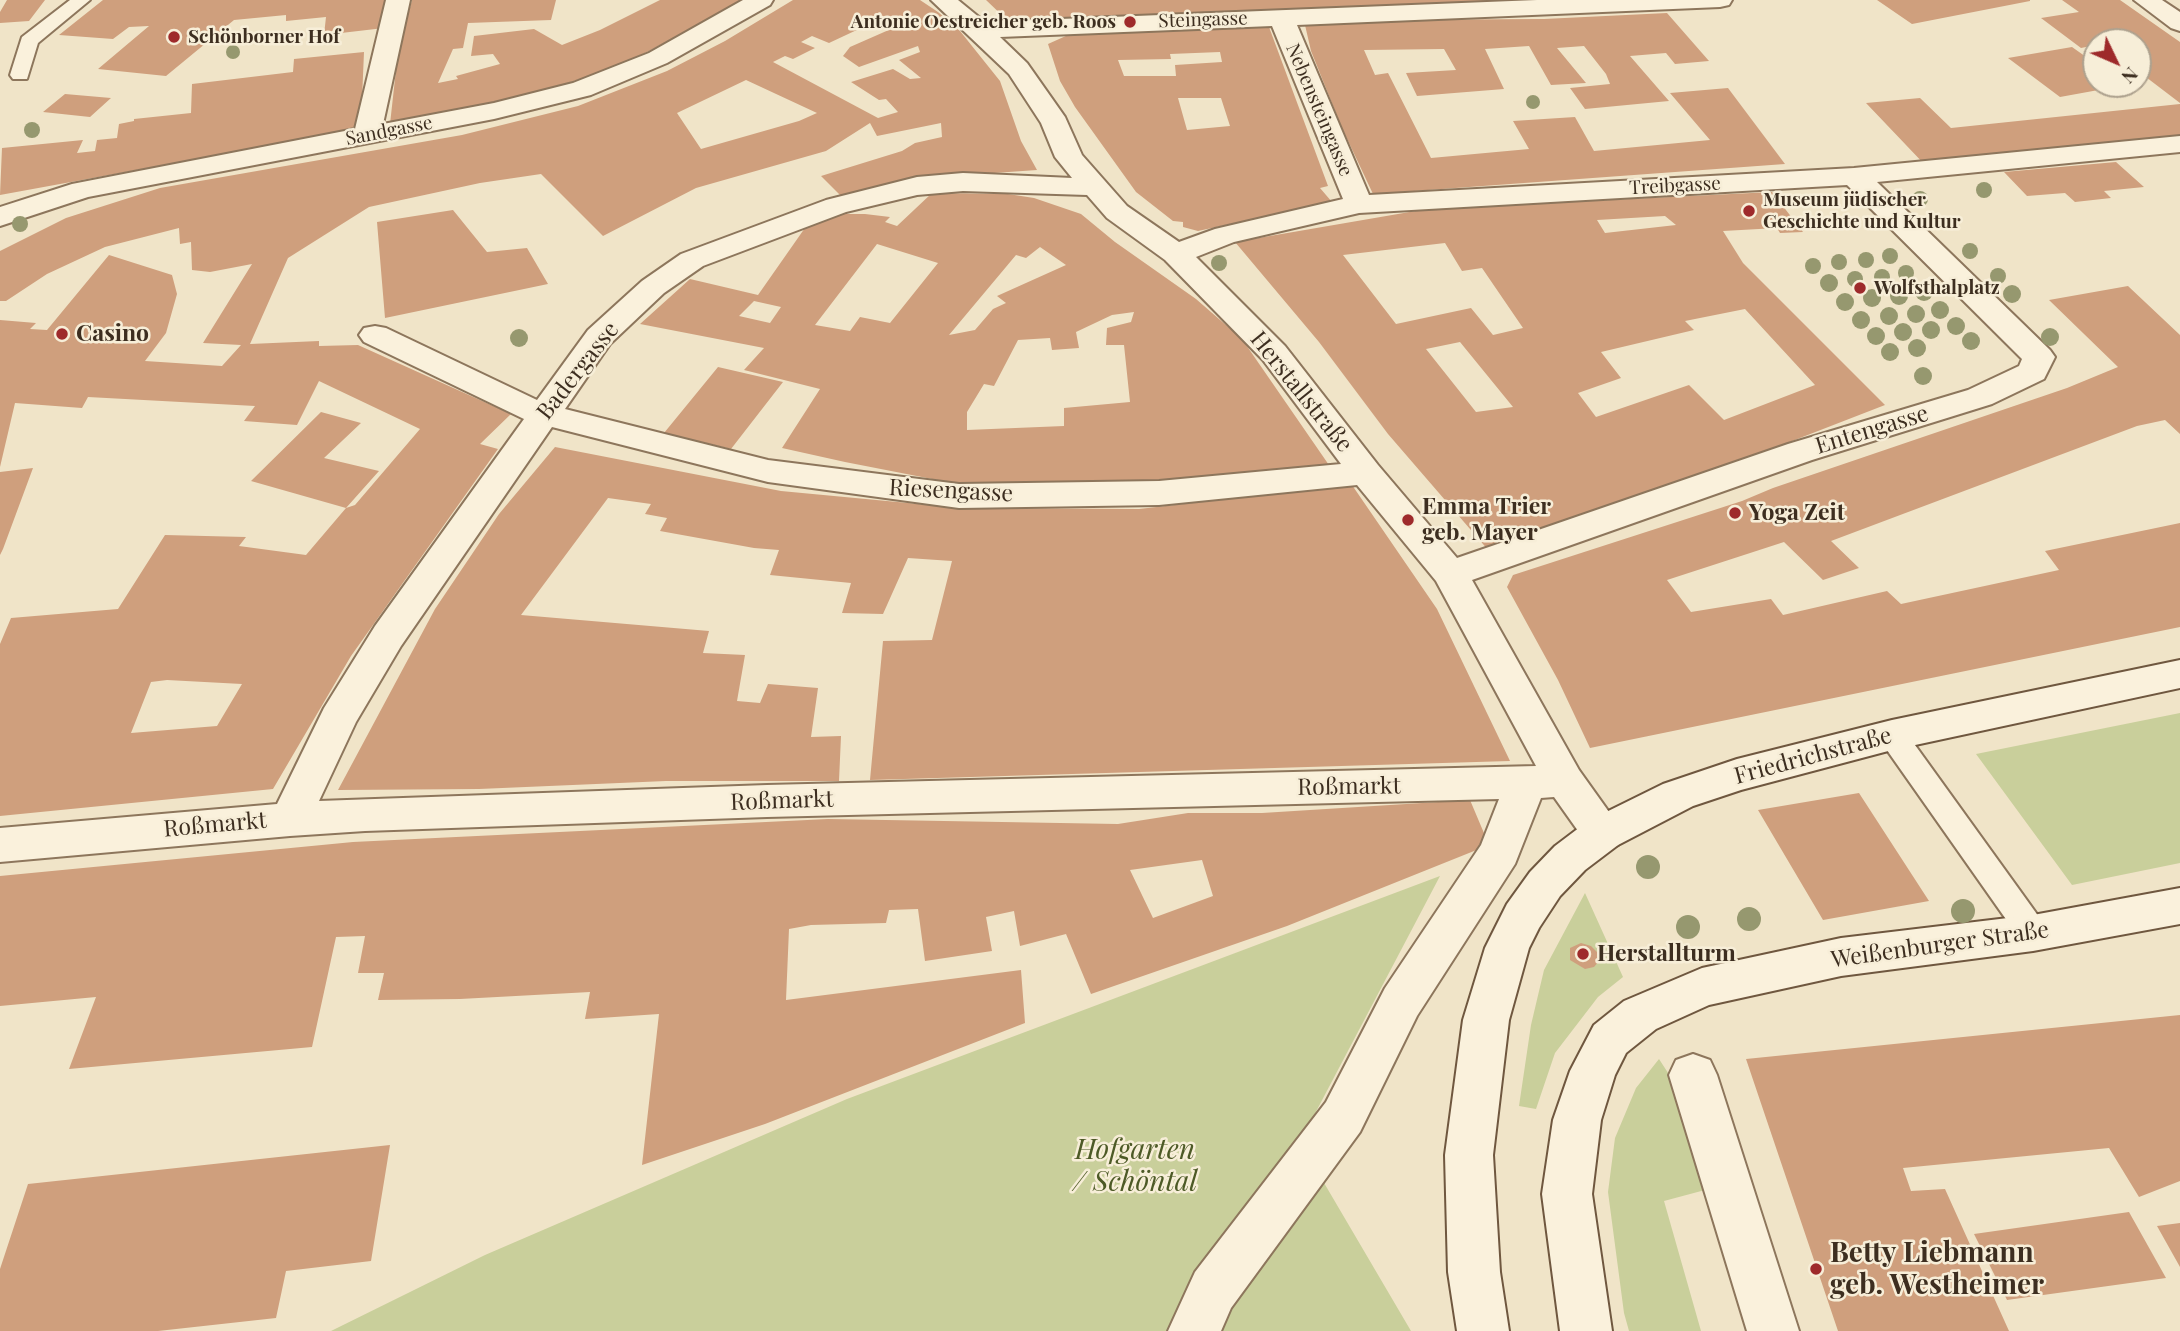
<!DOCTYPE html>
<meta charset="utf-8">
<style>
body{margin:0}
#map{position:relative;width:2180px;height:1331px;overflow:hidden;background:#f0e4c8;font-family:"Playfair Display",serif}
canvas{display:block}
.north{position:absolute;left:2082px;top:28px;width:70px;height:70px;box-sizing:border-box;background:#f7eed8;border:2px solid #ada18e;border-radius:50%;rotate:134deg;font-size:19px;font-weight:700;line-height:28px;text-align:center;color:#3d2e20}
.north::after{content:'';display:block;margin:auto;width:24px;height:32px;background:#9e2a2b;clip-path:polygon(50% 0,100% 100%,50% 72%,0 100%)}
</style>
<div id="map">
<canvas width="2180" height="1331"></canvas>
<div class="north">N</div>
</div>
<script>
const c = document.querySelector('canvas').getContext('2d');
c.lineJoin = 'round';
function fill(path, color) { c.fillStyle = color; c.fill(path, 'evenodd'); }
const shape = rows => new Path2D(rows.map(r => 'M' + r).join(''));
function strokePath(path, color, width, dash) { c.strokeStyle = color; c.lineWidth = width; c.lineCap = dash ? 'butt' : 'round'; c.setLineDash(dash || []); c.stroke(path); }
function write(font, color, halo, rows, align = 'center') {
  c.font = font + ' "Playfair Display",serif'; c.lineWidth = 5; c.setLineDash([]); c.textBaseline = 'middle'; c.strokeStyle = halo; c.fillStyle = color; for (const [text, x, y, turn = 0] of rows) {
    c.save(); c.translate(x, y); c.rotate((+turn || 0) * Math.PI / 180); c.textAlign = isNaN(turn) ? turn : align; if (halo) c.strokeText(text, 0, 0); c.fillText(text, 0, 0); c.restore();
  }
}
fill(shape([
 [2180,713,2180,863,2072,885,1976,754],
 [1440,876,1300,1142,1411,1331,331,1331,485,1255,847,1099],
 [1585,893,1623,977,1598,997,1555,1053,1536,1109,1519,1106,1531,1025,1544,970],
 [1659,1059,1672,1079,1705,1190,1664,1201,1701,1331,1629,1331,1624,1313,1608,1192,1615,1138,1636,1088]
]), '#c9cf9b');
fill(shape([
 [7,0,45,0,29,21,0,23,0,12],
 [103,0,390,0,384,28,324,35,326,17,286,21,286,15,234,20,166,76,98,69,149,26,129,27,113,39,59,35],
 [412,0,556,0,551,20,468,23,463,48,453,49,438,83,458,79,456,76,500,64,493,54,471,56,474,36,534,29,562,45,600,30,660,0,744,0,647,52,602,72,527,96,390,124,398,52],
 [793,0,920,0,938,12,960,31,1000,81,1021,141,1037,170,923,178,844,199,821,176,902,151,915,143,942,137,941,123,877,136,870,123,826,151,696,188,603,236,541,174,480,183,369,207,288,258,250,344,319,341,319,346,358,345,511,414,480,444,498,449,351,656,273,789,0,816,0,644,11,618,118,609,165,535,246,537,239,546,306,555,346,508,251,481,321,412,361,423,324,458,379,471,346,508,355,505,420,429,319,381,297,425,244,421,255,406,88,397,82,408,15,403,0,467,0,320,36,323,30,329,47,330,109,255,172,275,177,294,166,333,145,361,222,366,241,345,203,343,252,264,210,272,192,270,191,242,180,244,179,228,105,247,47,274,6,301,0,301,0,251,66,218,160,188,462,135,578,106,667,71,725,41],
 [876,21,891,29,850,47,843,56,859,67,918,46,920,52,899,60,921,78,910,79,893,69,851,82,879,100,886,99,898,112,878,118,773,62,785,56,793,59,815,48,801,42,812,36,829,43],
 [746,80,817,113,799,121,701,149,677,113],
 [167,680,242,684,217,726,131,733,151,682],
 [986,0,1515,0,1515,2,1008,21],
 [1877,0,2030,0,2030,1,1912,24],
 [2062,0,2120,0,2180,42,2180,103,2138,71,2138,42,2096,42,2096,45,2081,48,2041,18,2079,12],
 [1667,13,1709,61,1675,64,1666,53,1630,56,1669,101,1585,109,1570,88,1610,84,1606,74,1584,46,1557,48,1586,83,1551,85,1529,46,1485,49,1504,89,1417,96,1406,73,1456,70,1444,49,1364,50,1375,75,1388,73,1431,158,1529,149,1513,121,1575,117,1594,151,1710,140,1670,93,1728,88,1785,164,1373,194,1342,128,1311,51,1305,25,1375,20,1544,19],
 [1269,27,1328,186,1320,188,1332,202,1198,231,1183,227,1183,222,1173,221,1136,192,1075,107,1060,81,1048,44,1077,31],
 [1220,52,1222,62,1175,65,1176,76,1124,76,1118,60,1171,59,1170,54],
 [1178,98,1221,98,1230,126,1187,130],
 [2072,47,2096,64,2096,84,2126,85,2060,97,2008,58],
 [364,52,361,123,355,130,0,195,2,148,83,140,77,153,95,151,97,140,117,138,119,124,134,121,134,119,191,113,192,84,293,72,294,59],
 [65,94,111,98,90,117,43,112],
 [1920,98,1951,128,2180,104,2180,140,1926,166,1866,103],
 [2116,162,2144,187,2104,191,2111,198,2075,202,2065,193,2027,196,2004,172],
 [1772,192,1803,232,1780,233,1777,228,1723,231,1743,263,1885,405,1751,457,1489,551,1388,434,1319,342,1235,242,1427,209],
 [1665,216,1676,225,1605,233,1597,220],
 [1445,243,1462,271,1482,268,1523,328,1493,335,1471,308,1396,324,1343,255],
 [1745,309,1815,385,1724,420,1689,385,1596,417,1578,393,1621,378,1601,352,1694,330,1685,321],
 [1460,342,1513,407,1476,412,1426,349],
 [932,193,1008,194,1034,198,1081,214,1115,242,1196,299,1242,339,1331,468,1143,482,968,486,845,462,782,448,820,389,744,370,764,348,640,324,690,279,758,295,807,225,841,214,865,214,890,217,885,222,897,226],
 [877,244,938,263,890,323,860,317,850,331,815,325],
 [1040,247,1066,265,997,296,1006,303,993,309,975,330,949,335,1016,255,1026,258],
 [754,301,781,307,770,323,739,316],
 [1134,312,1131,322,1107,328,1106,345,1124,345,1130,402,1064,408,1064,426,967,430,967,412,984,384,994,386,1018,340,1050,338,1052,350,1079,348,1076,332,1112,315],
 [453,210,487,252,527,248,548,284,385,318,377,222],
 [2128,286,2180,335,2180,434,2165,420,2137,426,1831,541,1859,568,1823,580,1784,542,1667,580,1691,612,1771,599,1783,615,1887,591,1901,604,2059,570,2045,551,2180,523,2180,627,1590,748,1558,680,1507,587,1513,575,1742,501,1773,488,2067,388,2118,367,2049,300],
 [718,367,783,382,731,449,664,433],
 [555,447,781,491,961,508,1139,509,1352,485,1437,609,1510,761,870,780,883,641,932,640,952,561,908,558,883,614,842,613,851,583,770,575,779,550,754,548,660,531,667,518,645,514,651,504,608,498,521,615,709,631,703,653,745,655,737,701,760,703,768,684,818,688,811,737,841,736,839,781,666,781,479,789,338,790,435,609,499,514],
 [33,468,3,549,0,555,0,472],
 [1859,793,1929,901,1823,920,1758,810],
 [1470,800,1489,845,1287,926,1091,994,1066,934,1020,946,1014,911,986,917,992,951,925,961,918,909,889,910,886,923,811,925,789,929,786,1000,1021,970,1025,1023,765,1124,642,1165,659,1014,585,1019,590,992,460,999,378,1000,384,973,358,973,365,936,336,937,312,1047,69,1069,96,997,0,1006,0,876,353,842,828,819,1118,824,1188,813,1262,813],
 [1202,860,1213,896,1153,918,1130,870],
 [1581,943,1591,946,1598,953,1599,961,1594,967,1585,969,1570,960,1570,948],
 [2180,1015,2180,1181,2139,1197,2109,1148,1903,1168,1911,1191,1945,1189,2009,1331,1838,1331,1746,1059],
 [390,1145,371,1261,286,1271,276,1318,158,1331,0,1331,0,1269,28,1184],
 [2129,1212,2166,1278,2007,1300,1974,1234],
 [2180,1223,2180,1267,2157,1226]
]), '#cf9f7d');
const lane = shape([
 [70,0,90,0,38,43,27,79,13,79,10,75,22,37,70,0],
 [1892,724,1902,727,2044,924,2049,933,2044,942,2033,946,2022,942,1882,743,1877,735,1882,727,1892,724]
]);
const street = shape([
 [386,0,410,0,383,124,494,103,573,83,649,53,743,0,773,0,770,5,667,63,591,95,494,119,88,197,0,226,0,207,72,184,355,129,386,0],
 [931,0,958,0,985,22,1537,0,1732,0,1729,5,1720,7,1297,25,1369,195,1854,168,2180,136,2180,152,1877,182,2050,350,2055,357,2044,379,1992,404,1812,460,1472,580,1579,770,1624,833,1618,845,1603,850,1588,845,1554,797,1541,798,1515,864,1417,1016,1360,1132,1231,1308,1221,1331,1168,1331,1195,1272,1326,1102,1385,988,1481,845,1499,799,767,817,365,831,290,836,0,862,0,828,277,804,324,708,375,626,524,419,364,342,359,335,364,328,375,326,386,328,537,400,588,330,642,281,681,254,826,200,917,177,963,173,1072,178,1055,157,1041,123,1009,74,931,0],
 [1272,26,1343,199,1215,229,1179,242,1127,206,1082,155,1065,117,1027,63,1000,37,1272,26],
 [1847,185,2022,359,2019,366,1968,390,1788,444,1457,558,1378,465,1285,346,1196,257,1234,242,1359,213,1847,185],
 [963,191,1087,195,1107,218,1165,260,1263,360,1341,464,1159,481,959,484,768,460,565,409,610,344,664,293,703,266,846,212,917,195,963,191],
 [552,427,768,482,959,508,1159,505,1357,485,1436,581,1536,766,767,785,319,801,356,722,401,646,552,427],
 [2134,0,2162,0,2180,12,2180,31,2171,28,2134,0],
 [1693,1054,1710,1060,1717,1075,1799,1331,1747,1331,1669,1075,1676,1060,1693,1054]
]);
const secondary = shape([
 [2180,660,2180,688,1892,750,1741,790,1693,806,1618,845,1585,870,1560,896,1539,928,1529,948,1509,1020,1493,1155,1500,1272,1509,1331,1457,1331,1448,1272,1445,1155,1463,1020,1485,948,1507,904,1530,872,1555,846,1588,821,1663,784,1737,759,1892,720,2180,660],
 [2180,888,2180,924,2033,951,1841,976,1709,1005,1656,1029,1626,1053,1615,1075,1601,1120,1592,1194,1612,1331,1560,1331,1542,1194,1553,1120,1570,1071,1594,1025,1624,1001,1702,968,1841,938,2033,915,2180,888]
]);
strokePath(lane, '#8d765c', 4);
strokePath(street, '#8d765c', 4);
strokePath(secondary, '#6f573f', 4);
fill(lane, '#faf1dc');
fill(street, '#faf1dc');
fill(secondary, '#faf1dc');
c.fillStyle = '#96986f';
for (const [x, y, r] of [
 [233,52,7],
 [1533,102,7],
 [32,130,8],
 [1984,190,8],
 [1920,199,8],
 [20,224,8],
 [1970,251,8],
 [1890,256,8],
 [1866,260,8],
 [1839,262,8],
 [1219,263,8],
 [1813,266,8],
 [1906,273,8],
 [1998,276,8],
 [1882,277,8],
 [1855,279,8],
 [1829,283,9],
 [1924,292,9],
 [2012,294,9],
 [1899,296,9],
 [1872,298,9],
 [1845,302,9],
 [1940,310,9],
 [1916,314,9],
 [1889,316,9],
 [1861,320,9],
 [1956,326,9],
 [1931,330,9],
 [1903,332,9],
 [1876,336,9],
 [2050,337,9],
 [519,338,9],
 [1971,341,9],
 [1917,348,9],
 [1890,352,9],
 [1923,376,9],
 [1648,867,12],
 [1963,911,12],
 [1749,919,12],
 [1688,927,12]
]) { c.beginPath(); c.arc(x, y, r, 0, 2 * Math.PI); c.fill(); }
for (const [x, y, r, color] of [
 [1130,22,7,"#9e2a2b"],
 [174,37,7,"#9e2a2b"],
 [1749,211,7,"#9e2a2b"],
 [1860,288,7,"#9e2a2b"],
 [62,334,7,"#9e2a2b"],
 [1735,513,7,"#9e2a2b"],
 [1408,520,7,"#9e2a2b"],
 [1583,954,7,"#9e2a2b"],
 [1816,1269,7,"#9e2a2b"]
]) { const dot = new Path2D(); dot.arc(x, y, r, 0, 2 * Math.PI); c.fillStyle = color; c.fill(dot); strokePath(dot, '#f7eed8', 2.5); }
write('19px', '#3d2e20', '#f7eed8', [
 ["Steingasse",1203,20,-2],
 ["Nebensteingasse",1319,110,67],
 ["Sandgasse",389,131,-11],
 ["Treibgasse",1675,186,-3]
]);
write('bold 19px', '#3d2e20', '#f7eed8', [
 ["Antonie Oestreicher geb. Roos",1116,22,"right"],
 ["Schönborner Hof",188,37],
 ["Museum jüdischer",1763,200],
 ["Geschichte und Kultur",1763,222],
 ["Wolfsthalplatz",1874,288]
], 'left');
write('bold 23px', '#3d2e20', '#f7eed8', [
 ["Casino",76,334],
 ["Emma Trier",1422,507],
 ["geb. Mayer",1422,533],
 ["Yoga Zeit",1749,513],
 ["Herstallturm",1597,954]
], 'left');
write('23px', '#3d2e20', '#f7eed8', [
 ["Badergasse",578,371,-52],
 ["Herstallstraße",1301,392,51],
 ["Entengasse",1872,430,-17],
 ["Riesengasse",951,491,3],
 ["Friedrichstraße",1813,756,-15],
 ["Roßmarkt",1349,787,-1],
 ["Roßmarkt",782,801,-2],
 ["Roßmarkt",215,825,-5],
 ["Weißenburger Straße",1940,945,-8]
]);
write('italic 28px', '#4d5a26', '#f7eed8', [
 ["Hofgarten",1135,1150],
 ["/ Schöntal",1135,1182]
]);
write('bold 28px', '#3d2e20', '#f7eed8', [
 ["Betty Liebmann",1830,1253],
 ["geb. Westheimer",1830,1285]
], 'left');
</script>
